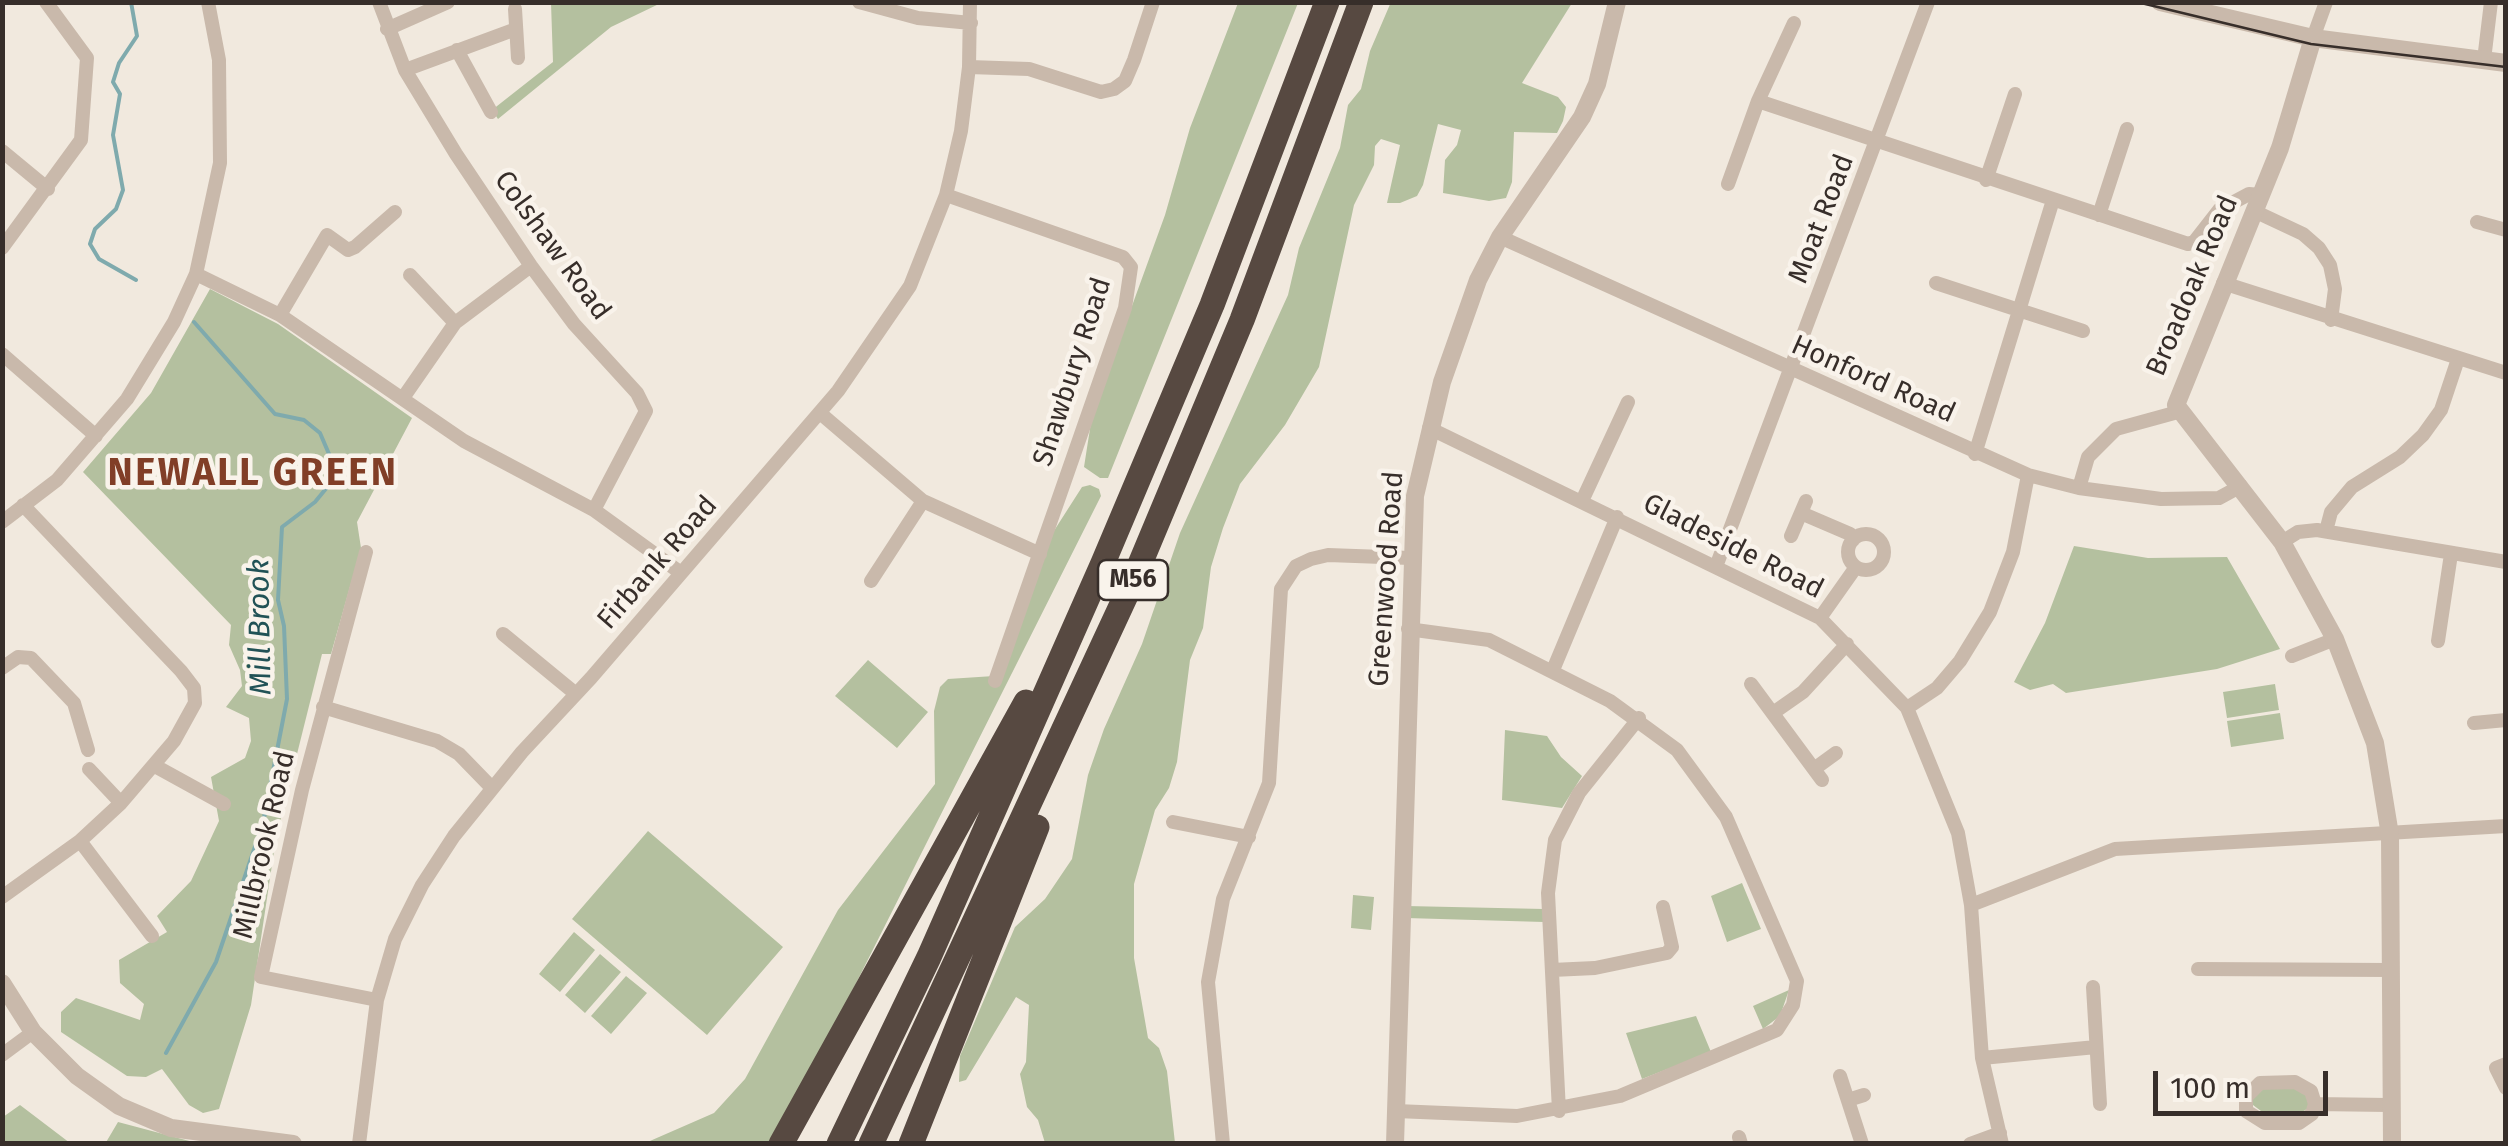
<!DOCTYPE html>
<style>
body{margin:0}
#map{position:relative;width:2508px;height:1146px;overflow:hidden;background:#f1e9de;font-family:"Fira Sans",sans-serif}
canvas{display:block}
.frame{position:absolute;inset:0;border:5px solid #372e2a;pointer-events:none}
.scale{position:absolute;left:2153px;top:1071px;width:175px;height:45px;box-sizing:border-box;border:5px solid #372e2a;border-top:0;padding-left:12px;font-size:30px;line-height:35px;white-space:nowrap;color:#372e2a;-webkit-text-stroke:8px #f9f3eb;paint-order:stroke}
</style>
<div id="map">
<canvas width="2508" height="1146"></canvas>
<div class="frame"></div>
<div class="scale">100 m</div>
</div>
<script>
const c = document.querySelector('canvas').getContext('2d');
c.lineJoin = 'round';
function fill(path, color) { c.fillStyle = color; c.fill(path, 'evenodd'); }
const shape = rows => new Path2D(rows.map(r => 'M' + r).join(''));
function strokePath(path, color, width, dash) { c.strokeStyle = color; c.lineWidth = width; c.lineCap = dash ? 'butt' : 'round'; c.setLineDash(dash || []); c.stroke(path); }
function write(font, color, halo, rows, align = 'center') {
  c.font = font + ' "Fira Sans",sans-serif'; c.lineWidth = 9; c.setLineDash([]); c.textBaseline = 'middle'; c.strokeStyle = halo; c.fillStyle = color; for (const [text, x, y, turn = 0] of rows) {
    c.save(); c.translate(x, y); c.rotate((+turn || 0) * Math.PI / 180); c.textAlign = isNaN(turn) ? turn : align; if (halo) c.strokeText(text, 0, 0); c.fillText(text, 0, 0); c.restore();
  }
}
fill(shape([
 [1391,2,1572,3,1522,83,1558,97,1566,107,1563,121,1557,133,1514,132,1512,182,1506,198,1489,201,1443,193,1445,160,1457,145,1461,130,1438,124,1423,185,1417,196,1400,203,1387,203,1400,145,1381,139,1375,146,1374,165,1354,205,1319,367,1285,425,1240,484,1223,528,1211,567,1203,628,1190,660,1177,762,1169,788,1155,810,1134,884,1134,958,1148,1038,1159,1048,1167,1071,1175,1143,1045,1143,1038,1120,1027,1107,1020,1074,1026,1062,1029,1005,1016,997,966,1080,959,1082,960,1056,1015,927,1045,899,1072,859,1088,775,1104,729,1142,644,1180,533,1288,295,1299,248,1340,148,1348,105,1361,89,1370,51],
 [551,3,661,3,611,27,498,119,492,110,553,62],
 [1238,3,1298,3,1108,478,1100,478,1084,467,1092,416,1165,215,1190,128],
 [210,289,278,324,412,418,357,522,361,548,331,654,322,654,276,838,251,1005,219,1109,203,1113,189,1105,162,1069,146,1077,127,1076,61,1032,61,1012,76,998,140,1020,144,1004,120,983,119,960,167,932,157,916,191,881,219,821,211,777,245,758,251,741,249,718,226,707,242,686,240,670,229,645,231,625,83,472,151,393],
 [1090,485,1099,489,1101,496,835,1025,768,1143,643,1144,714,1113,745,1079,838,910,935,784,934,711,940,687,948,679,994,676,1050,537,1082,487],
 [2074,546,2148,558,2227,557,2280,649,2217,669,2066,693,2053,684,2030,690,2014,682,2045,623],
 [868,660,928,712,897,748,835,696],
 [2275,684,2279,710,2227,718,2223,692],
 [2280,713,2284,739,2231,747,2227,721],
 [1505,730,1547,736,1561,757,1582,776,1562,808,1502,800],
 [648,831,783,947,707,1035,572,919],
 [1742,883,1761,929,1727,942,1711,896],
 [1353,895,1374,897,1371,930,1351,928],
 [1406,906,1544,909,1544,922,1406,918],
 [574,932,595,950,560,992,539,974],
 [600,954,621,972,585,1013,565,995],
 [626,976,647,993,611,1034,591,1016],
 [1789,990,1780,1016,1763,1029,1753,1006],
 [1696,1016,1711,1052,1642,1079,1626,1033],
 [2266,1085,2300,1087,2310,1096,2310,1107,2296,1116,2265,1114,2253,1105,2253,1097],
 [20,1105,70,1143,3,1143,3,1117],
 [118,1122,197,1143,105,1144]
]), '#b4c09f');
strokePath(shape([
 [131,2,137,36,119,63,113,82,120,94,113,135,123,190,116,209,95,229,90,244,99,259,136,280],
 [166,1053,216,962,263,823,287,699,284,626,278,600,282,527,315,502,329,485,335,468,320,433,304,420,275,414,194,322]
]), '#7faaad', 4);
strokePath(shape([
 [379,2,405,70,456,154,531,266,574,324,637,393,646,411,594,510],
 [859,2,918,18,971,23],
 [515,9,518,58],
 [387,29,448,2],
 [2313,38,2326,2],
 [457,50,491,112],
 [2484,60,2491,2],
 [969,67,1029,69,1101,92,1114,89,1125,81,1134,60,1153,2],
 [405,70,516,29],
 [1758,101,2188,244,2194,242,2219,210,2249,194,2261,195],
 [2,151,48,189],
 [1986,180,2015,94],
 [1728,184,1758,101,1794,23],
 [946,195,1123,257,1131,267,1125,308,995,681],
 [2254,211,2303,234,2319,248,2330,265,2335,289,2331,320],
 [2099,215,2127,129],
 [2477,222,2506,230],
 [1500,237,2028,475,2079,488,2161,499,2219,498,2241,486],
 [2,248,81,140,87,58,46,2],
 [196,274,280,315,464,441,594,510,681,573],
 [410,275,455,323],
 [1936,283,2083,331],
 [2223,283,2506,373],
 [280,315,327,235,348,250,355,247,395,212],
 [2,354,96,436],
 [403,398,455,323,531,266],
 [820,413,923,501,1040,554],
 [1429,428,1820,618,1907,708,1958,833,1971,905,1982,1058,2002,1144],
 [1975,454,2053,200],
 [2079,488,2088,457,2116,429,2178,412],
 [1582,501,1628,402],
 [1801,513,1850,534,1853,540],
 [2,522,57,480,127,399,174,322,196,274,220,163,219,60,208,2],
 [2326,531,2331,512,2352,487,2400,457,2423,435,2441,410,2458,359],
 '1848 552a18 18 0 1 1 36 0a18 18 0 1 1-36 0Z',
 [1791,536,1806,501],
 [2282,542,2298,532,2317,530,2506,562],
 [366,552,302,790,261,977,377,1000],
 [1717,564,1928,2],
 [871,581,923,501],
 [1820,618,1856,567],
 [503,634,576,694],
 [2438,641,2451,554],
 [2292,656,2335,639],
 [2,668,18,657,31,658,74,703,88,750],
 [1553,670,1617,517],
 [1751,684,1822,780],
 [323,707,437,741,459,754,492,788],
 [1907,708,1937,688,1960,661,1990,612,2013,552,2028,475],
 [1773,713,1803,692,1847,644],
 [2474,723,2506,720],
 [155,766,224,804],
 [89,769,121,803],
 [1814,769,1836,753],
 [1173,822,1249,837],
 [80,841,152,936],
 [2,897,80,841,121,803,174,741,195,703,194,688,181,671,23,505],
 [1971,905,2115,849,2506,826],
 [2198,969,2389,970],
 [1552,970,1595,968,1667,953,1672,947,1663,907],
 [2093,987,2100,1104],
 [2,1055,33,1032],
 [1982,1058,2096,1047],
 [2506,1064,2496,1068,2506,1088],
 [1840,1076,1862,1144],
 [1848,1100,1864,1095],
 [2315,1104,2311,1091,2295,1082,2260,1083,2246,1097,2246,1111,2265,1123,2299,1123,2312,1114,2315,1104,2388,1105],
 [1396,1111,1517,1116,1620,1096,1777,1030,1793,1005,1797,981,1726,817,1677,750,1610,701,1489,640,1408,629],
 [1559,1111,1548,893,1555,840,1579,793,1639,718],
 [1739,1137,1741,1144],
 [359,1144,377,1000,395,939,422,885,454,836,522,752,591,678,838,391,910,286,946,195,961,131,969,67,970,2],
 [1223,1144,1208,982,1223,899,1269,783,1281,589,1296,566,1311,559,1328,555,1410,558],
 [1970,1144,2000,1133]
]), '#c9b9ab', 14);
strokePath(shape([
 [2160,2,2313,38,2506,63],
 [2313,38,2280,148,2176,405,2282,542,2335,639,2375,743,2390,835,2392,1144],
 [2,983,33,1032,77,1076,119,1106,171,1128,293,1144],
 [1395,1144,1415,496,1442,382,1478,280,1500,237,1582,117,1597,84,1617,2]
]), '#c9b9ab', 18);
strokePath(shape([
 [781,1144,1026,702],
 [839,1144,929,957,1103,563,1212,305,1327,2],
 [871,1144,1135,576,1242,320,1361,2],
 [911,1144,1037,827]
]), '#574941', 25);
strokePath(shape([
 [2137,2,2311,44,2506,67]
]), '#372e2a', 2.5);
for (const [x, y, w] of [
 [1133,580,70]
]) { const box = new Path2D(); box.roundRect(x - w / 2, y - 20, w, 40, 8); c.fillStyle = '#f9f3eb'; c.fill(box); strokePath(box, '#372e2a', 2.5); }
write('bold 25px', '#372e2a', null, [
 ["M56",1133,580]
]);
write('28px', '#372e2a', '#f9f3eb', [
 ["Moat Road",1822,219,-69],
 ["Colshaw Road",552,246,54],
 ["Broadoak Road",2193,286,-67],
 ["Shawbury Road",1073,372,-72],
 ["Honford Road",1873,380,24],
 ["Gladeside Road",1733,547,27],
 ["Firbank Road",658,563,-49],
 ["Greenwood Road",1387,579,-86],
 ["Millbrook Road",265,845,-77]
]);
write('italic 30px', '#215256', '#f9f3eb', [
 ["Mill Brook",261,627,-91]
]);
c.letterSpacing = '2.5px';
write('bold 38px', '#813e27', '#f9f3eb', [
 ["NEWALL GREEN",253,474]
]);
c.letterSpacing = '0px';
</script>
